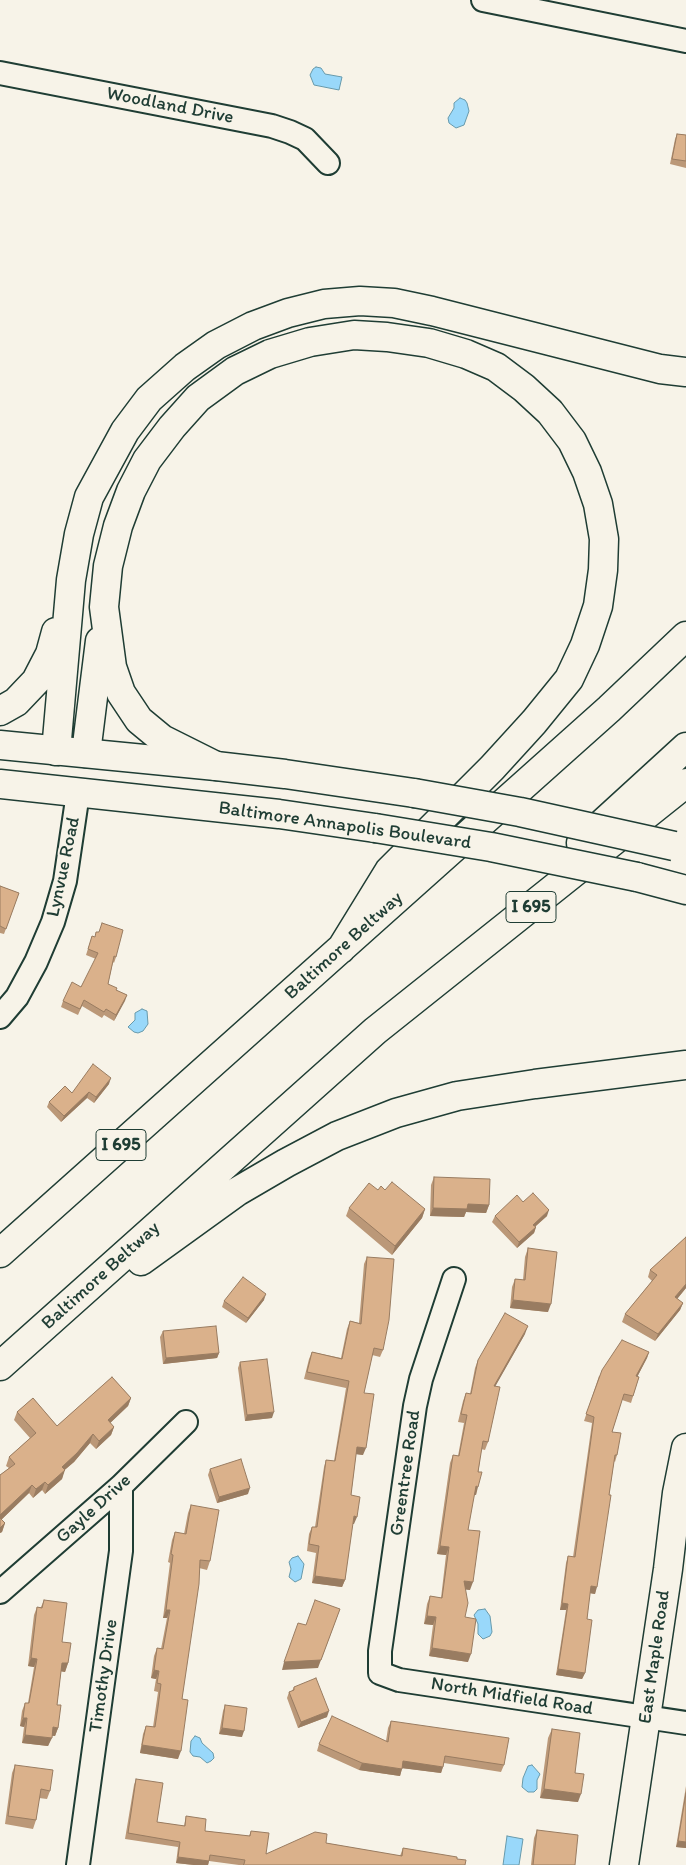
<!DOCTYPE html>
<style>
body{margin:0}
canvas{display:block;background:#f7f3e8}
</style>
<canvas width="686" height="1865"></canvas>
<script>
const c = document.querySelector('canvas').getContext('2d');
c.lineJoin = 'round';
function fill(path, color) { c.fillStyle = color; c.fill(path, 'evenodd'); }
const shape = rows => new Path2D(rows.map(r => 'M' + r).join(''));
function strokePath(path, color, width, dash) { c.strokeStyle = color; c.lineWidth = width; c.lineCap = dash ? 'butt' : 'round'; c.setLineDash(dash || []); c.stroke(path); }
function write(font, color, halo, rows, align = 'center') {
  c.font = font + ' Itim,sans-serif'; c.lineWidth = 4; c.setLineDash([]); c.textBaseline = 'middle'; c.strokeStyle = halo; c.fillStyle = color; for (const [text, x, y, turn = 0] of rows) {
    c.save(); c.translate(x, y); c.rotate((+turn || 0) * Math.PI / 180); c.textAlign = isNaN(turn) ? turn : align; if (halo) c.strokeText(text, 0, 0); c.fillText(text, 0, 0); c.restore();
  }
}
const water = shape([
 [316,67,321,68,325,74,342,77,339,90,314,85,310,75,313,69,316,67],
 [460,98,465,100,467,103,469,111,464,125,456,128,449,123,448,118,454,108,454,103,460,98],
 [142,1009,147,1011,148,1024,143,1031,138,1033,134,1032,128,1027,135,1020,135,1013,142,1009],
 [298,1556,304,1564,301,1579,295,1582,289,1577,291,1569,289,1562,292,1558,298,1556],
 [485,1609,490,1616,492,1632,490,1636,483,1639,478,1634,478,1624,474,1615,478,1610,485,1609],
 [195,1736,200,1738,202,1743,213,1753,214,1758,211,1761,207,1763,200,1757,193,1756,190,1752,191,1741,195,1736],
 [532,1765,540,1774,537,1780,537,1789,534,1792,528,1792,522,1787,523,1778,528,1766,532,1765],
 [507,1836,523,1839,519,1865,503,1865,507,1836]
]);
fill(water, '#99d8fa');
strokePath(water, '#689aab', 1);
const minor = shape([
 [483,0,686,41],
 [0,73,272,126,290,132,305,139,328,163],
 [0,1017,17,997,36,962,53,922,65,881,78,793],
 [454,1279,421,1379,415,1406,380,1651,380,1673,399,1680,686,1723],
 [0,1592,121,1486,186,1422],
 [78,1865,121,1551,121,1486]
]);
const secondary = shape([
 [0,745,216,766,285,774,414,793],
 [0,784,279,814,375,828],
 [637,877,686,890],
 [624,1865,668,1569,677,1493,686,1448]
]);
const motorway = shape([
 [0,711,16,702,36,681,50,654,56,632],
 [56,751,71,580,79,534,89,497,125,431,149,399,185,367,216,345,253,326,288,313,324,304,360,301,394,303,432,311,660,369,686,372],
 [86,753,100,641],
 [216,766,162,739,139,720,121,693,112,667,104,607,108,566,118,526,131,491,147,460,172,427,198,398,235,371,270,354,310,342,354,335,387,337,429,343,466,354,496,367,524,388,550,412,572,441,587,472,598,504,604,539,603,570,598,606,585,645,569,679,534,722,492,768,389,871,341,949],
 [581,843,686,747],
 [0,1253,609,709,686,636],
 [141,1261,238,1191,286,1163,337,1136,396,1113,457,1096,535,1084,686,1065],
 [0,1366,375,1031,686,783]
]);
strokePath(minor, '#1f3d34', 26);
strokePath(secondary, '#1f3d34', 31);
strokePath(motorway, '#1f3d34', 31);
strokePath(minor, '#f7f3e8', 22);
strokePath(secondary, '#f7f3e8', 28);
strokePath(motorway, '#f7f3e8', 28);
const secondaryBridge = shape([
 [414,793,520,812,674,846],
 [375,828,491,847,637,877]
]);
strokePath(secondaryBridge, '#1f3d34', 31, []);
strokePath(secondaryBridge, '#f7f3e8', 28);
fill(shape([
 [677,134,686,135,686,168,670,164,675,139],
 [0,886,19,893,4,934,0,933],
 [92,936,116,957,114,963,113,962,108,984,116,990,127,995,114,1021,104,1015,102,1018,82,1006,78,1015,61,1007,63,1001,81,987,96,959,86,955],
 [109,1084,94,1103,87,1098,61,1122,47,1107,49,1102,72,1093],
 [434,1177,489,1205,486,1213,466,1212,464,1217,430,1216,431,1185],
 [378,1190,385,1190,425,1209,422,1218,392,1255,346,1216,349,1208],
 [523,1202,547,1216,535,1227,536,1227,534,1233,517,1248,492,1222,495,1216],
 [686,1237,686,1288,677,1299,683,1303,680,1310,655,1341,622,1322,625,1314,652,1281,648,1277,650,1270],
 [528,1248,548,1312,510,1308,512,1287,515,1279,523,1280,525,1257],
 [367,1257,383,1350,380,1357,372,1355,364,1393,363,1455,356,1454,351,1495,354,1524,352,1524,345,1580,342,1587,312,1583,316,1553,307,1551,309,1534,312,1527,315,1527,324,1467,326,1460,334,1461,346,1388,304,1379,309,1359,312,1352,341,1358,347,1329,350,1321,359,1323,364,1264],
 [264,1300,246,1323,222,1307,224,1301],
 [163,1331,219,1353,217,1358,163,1364,160,1337],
 [525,1334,495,1386,488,1442,485,1450,481,1449,476,1495,474,1495,468,1530,470,1590,465,1589,465,1617,468,1662,429,1656,433,1625,424,1624,427,1604,430,1596,441,1598,446,1555,437,1554,450,1463,453,1455,458,1456,464,1423,458,1422,463,1401,466,1393,470,1394,475,1368,478,1360],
 [649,1352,647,1358,637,1377,639,1377,631,1403,622,1400,612,1432,617,1455,615,1462,614,1461,595,1594,590,1593,587,1619,585,1673,582,1679,556,1675,566,1610,560,1610,566,1563,568,1556,573,1557,592,1423,584,1421,599,1376],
 [240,1362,272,1418,245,1421,238,1368],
 [112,1377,131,1398,128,1406,110,1423,114,1427,111,1435,96,1449,90,1443,74,1462,64,1470,62,1479,45,1494,42,1490,33,1498,29,1493,1,1520,5,1523,2,1532,0,1533,0,1475,9,1468,6,1466,9,1457,30,1438,14,1420,17,1412,33,1398,57,1426],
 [210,1469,248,1494,217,1503,208,1475],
 [191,1505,210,1561,207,1570,199,1568,182,1699,178,1759,140,1753,143,1734,146,1726,153,1727,158,1692,154,1691,156,1679,151,1678,154,1656,157,1648,161,1649,167,1618,163,1618,170,1563,168,1562,172,1540,175,1532,184,1534,188,1513],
 [44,1600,62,1642,68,1663,65,1672,61,1671,57,1705,58,1728,55,1736,52,1736,48,1746,22,1743,24,1727,20,1726,22,1711,25,1703,28,1703,34,1667,28,1666,34,1615,37,1607,41,1607],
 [294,1687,327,1717,298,1728,287,1698,289,1692,292,1691],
 [225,1705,242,1737,219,1734,223,1711],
 [391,1721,504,1765,501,1772,444,1763,441,1773,402,1768,400,1776,359,1770,317,1751,319,1744,386,1741,388,1728],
 [552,1729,575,1773,578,1802,540,1798,548,1738],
 [15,1765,50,1791,47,1799,39,1798,36,1820,33,1829,5,1824,12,1773],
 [136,1779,157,1822,184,1826,186,1816,205,1831,249,1836,251,1831,266,1854,326,1843,400,1856,403,1848,457,1859,465,1865,239,1865,209,1861,208,1865,194,1865,176,1863,178,1847,125,1839,134,1785],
 [686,1786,686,1848,676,1847],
 [537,1830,575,1865,531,1865,534,1838]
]), '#bb9878');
fill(shape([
 [127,995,125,1001,114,1021,116,1015],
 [111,1078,109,1084,94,1103,96,1097],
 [89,1092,87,1098,61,1122,64,1116],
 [468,1204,489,1205,486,1213,466,1212,464,1217,430,1216,433,1208],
 [425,1209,422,1218,392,1255,395,1246],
 [549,1210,547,1216,531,1230,533,1225],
 [536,1227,534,1233,517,1248,519,1242],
 [686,1284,686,1288,673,1304,675,1297],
 [266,1294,264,1300,246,1323,248,1318],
 [513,1300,551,1304,548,1312,510,1308],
 [683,1303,680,1310,655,1341,658,1334],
 [528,1326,525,1334,491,1394,494,1386],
 [649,1352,647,1358,634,1383,636,1376],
 [219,1353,217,1358,163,1364,166,1358],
 [131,1398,128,1406,105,1428,108,1420],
 [274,1412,272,1418,245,1421,247,1415],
 [114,1427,111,1435,96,1449,99,1441],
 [93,1434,90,1443,74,1462,59,1475,62,1467],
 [357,1447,366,1448,363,1455,355,1454],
 [65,1470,62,1479,45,1494,48,1485],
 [45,1482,42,1490,33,1498,36,1489],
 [32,1485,29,1493,0,1521,0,1515],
 [476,1486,478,1487,476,1495,473,1494],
 [250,1488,248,1494,217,1503,219,1497],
 [354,1516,357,1517,354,1524,351,1524],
 [5,1523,2,1532,0,1533,0,1528],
 [440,1546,449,1547,446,1555,437,1554],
 [315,1576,345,1580,342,1587,312,1583],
 [464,1581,473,1582,470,1590,461,1589],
 [591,1586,597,1587,595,1594,589,1593],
 [562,1603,568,1604,566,1610,560,1610],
 [340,1609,318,1668,282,1670,284,1662],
 [166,1610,170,1610,167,1618,163,1618],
 [427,1616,436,1617,433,1625,424,1624],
 [432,1648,471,1654,468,1662,429,1656],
 [31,1658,37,1659,34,1667,28,1666],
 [62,1663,68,1663,65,1672,59,1671],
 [558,1669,585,1673,582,1679,556,1675],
 [154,1670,159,1671,156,1679,151,1678],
 [329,1711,327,1717,298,1728,301,1722],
 [23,1718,27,1718,24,1727,20,1726],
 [53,1727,58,1728,55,1736,50,1735],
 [222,1728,244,1731,242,1737,219,1734],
 [25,1735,52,1738,48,1746,22,1743],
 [142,1745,181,1751,178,1759,140,1753],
 [403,1761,443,1767,441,1773,401,1768],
 [362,1763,402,1769,400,1776,359,1770],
 [544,1789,581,1794,578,1802,540,1798],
 [678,1841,686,1842,686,1848,676,1847],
 [178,1857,209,1861,208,1865,194,1865,176,1863]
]), '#997c61');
const building = shape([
 [677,134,686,135,686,161,672,159,677,134],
 [0,886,19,893,6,929,0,926,0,886],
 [102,923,123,930,116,957,114,956,108,984,117,988,116,990,127,995,116,1015,106,1009,104,1012,84,1000,80,1009,63,1001,72,982,81,987,98,953,88,949,92,936,95,937,96,932,99,932,102,923],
 [93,1064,111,1078,96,1097,89,1092,64,1116,49,1102,65,1086,72,1093,93,1064],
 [434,1177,490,1179,489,1205,468,1204,467,1209,433,1208,434,1177],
 [392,1182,425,1209,395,1246,349,1208,369,1183,378,1190,381,1186,385,1190,392,1182],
 [533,1193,549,1210,533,1225,536,1227,519,1242,495,1216,517,1195,523,1202,533,1193],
 [686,1237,686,1284,675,1297,683,1303,658,1334,625,1314,657,1275,650,1270,686,1237],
 [528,1248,557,1252,551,1304,513,1300,515,1279,525,1280,528,1248],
 [367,1257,394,1259,389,1320,383,1350,374,1348,364,1393,374,1394,366,1448,357,1447,351,1495,360,1497,357,1517,354,1516,345,1580,315,1576,319,1546,309,1544,312,1527,317,1527,326,1460,335,1461,349,1381,307,1372,312,1352,342,1359,350,1321,361,1324,367,1257],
 [243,1277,266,1294,248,1318,224,1301,243,1277],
 [505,1313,528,1326,494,1386,500,1387,488,1442,483,1441,478,1472,482,1472,478,1487,476,1486,468,1530,480,1531,473,1582,464,1581,468,1603,465,1617,476,1619,471,1654,432,1648,436,1617,427,1616,430,1596,442,1598,449,1547,440,1546,453,1455,459,1456,467,1415,461,1414,466,1393,471,1394,478,1360,505,1313],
 [216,1326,219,1353,166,1358,163,1331,216,1326],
 [622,1340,649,1352,636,1376,639,1377,633,1396,624,1394,612,1432,621,1433,617,1455,615,1455,609,1495,611,1495,597,1587,591,1586,587,1619,592,1620,585,1673,558,1669,568,1604,562,1603,568,1556,575,1557,594,1417,586,1414,602,1370,622,1340],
 [267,1359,274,1412,247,1415,240,1362,267,1359],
 [112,1377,131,1398,108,1420,114,1427,99,1441,93,1434,77,1453,62,1467,65,1470,48,1485,45,1482,36,1489,32,1485,0,1515,0,1475,15,1464,9,1457,36,1433,17,1412,33,1398,57,1426,112,1377],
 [241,1459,250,1488,219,1497,210,1469,241,1459],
 [191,1505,219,1510,210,1561,200,1560,199,1584,182,1699,188,1700,181,1751,142,1745,146,1726,155,1727,158,1707,161,1684,157,1683,159,1671,154,1670,157,1648,163,1649,170,1610,166,1610,173,1555,171,1554,175,1532,186,1534,191,1505],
 [0,1518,5,1523,0,1528,0,1518],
 [44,1600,67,1603,62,1642,71,1643,68,1663,62,1663,57,1705,61,1705,58,1728,53,1727,52,1738,25,1735,27,1718,23,1718,25,1703,29,1703,37,1659,31,1658,37,1607,42,1608,44,1600],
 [315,1600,340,1609,321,1660,284,1662,298,1623,306,1625,315,1600],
 [316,1678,329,1711,301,1722,289,1692,294,1690,294,1687,316,1678],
 [225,1705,247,1708,244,1731,222,1728,225,1705],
 [332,1716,388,1742,391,1721,509,1738,504,1765,445,1756,443,1767,403,1761,402,1769,362,1763,319,1744,332,1716],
 [552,1729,580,1733,575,1773,584,1774,581,1794,544,1789,552,1729],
 [15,1765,53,1770,50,1791,41,1789,36,1820,8,1816,15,1765],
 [136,1779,163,1783,157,1822,185,1826,186,1816,206,1819,205,1831,250,1836,251,1831,269,1833,266,1854,315,1832,327,1834,326,1843,402,1856,403,1848,457,1857,457,1859,466,1860,465,1865,243,1865,244,1864,245,1860,210,1855,209,1861,178,1857,180,1842,128,1833,136,1779],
 [686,1793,686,1842,678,1841,686,1793],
 [537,1830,578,1835,575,1865,533,1865,537,1830]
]);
fill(building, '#dab18b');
strokePath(building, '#997c61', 1);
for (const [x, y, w] of [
 [531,907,50],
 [121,1145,50]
]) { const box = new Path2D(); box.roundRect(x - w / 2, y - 15.5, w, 31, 4); c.fillStyle = '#f7f3e8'; c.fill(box); strokePath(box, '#1f3d34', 1); }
write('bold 18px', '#1f3d34', null, [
 ["I 695",531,907],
 ["I 695",121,1145]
]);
write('19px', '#1f3d34', '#f7f3e8', [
 ["Woodland Drive",170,106,11],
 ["Baltimore Annapolis Boulevard",345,826,8],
 ["Lynvue Road",64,867,-78],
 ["Baltimore Beltway",344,946,-42],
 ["Baltimore Beltway",101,1276,-42],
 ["Greentree Road",406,1473,-82],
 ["Gayle Drive",94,1509,-42],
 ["East Maple Road",655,1657,-82],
 ["Timothy Drive",104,1676,-82],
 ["North Midfield Road",512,1697,9]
]);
</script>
